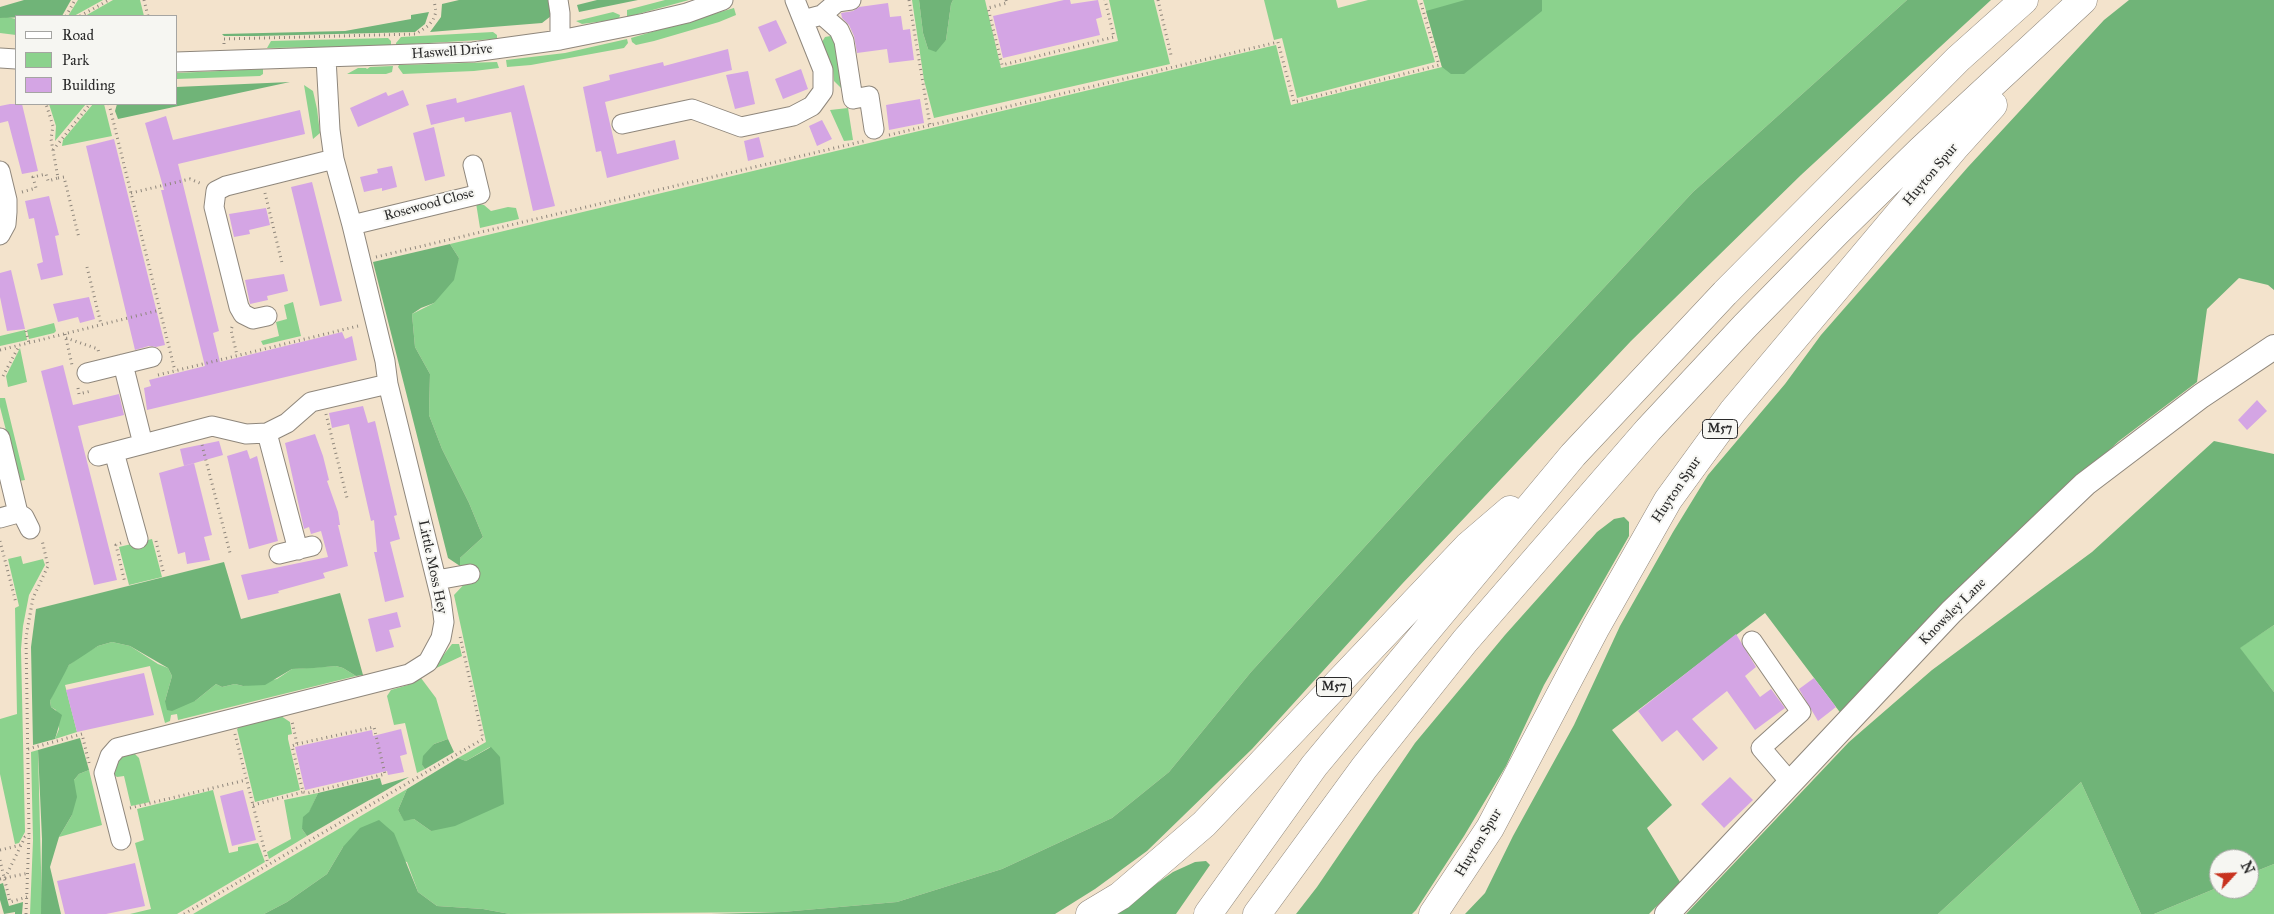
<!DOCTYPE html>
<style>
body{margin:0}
#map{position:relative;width:2274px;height:914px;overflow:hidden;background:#f3e3cc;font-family:"IM FELL Great Primer",serif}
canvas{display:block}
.legend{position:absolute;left:15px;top:15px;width:162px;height:90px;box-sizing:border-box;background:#f6f6f2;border:1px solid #a5a5a2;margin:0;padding:6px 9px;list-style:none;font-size:15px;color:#2b2b2b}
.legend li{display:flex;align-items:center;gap:10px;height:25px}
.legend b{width:25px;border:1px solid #a5a5a2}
.north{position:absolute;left:2209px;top:849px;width:50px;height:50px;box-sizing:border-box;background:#f6f6f2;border:1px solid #a5a5a2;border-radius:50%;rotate:65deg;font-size:14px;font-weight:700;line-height:20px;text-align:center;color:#2b2b2b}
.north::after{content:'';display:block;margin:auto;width:18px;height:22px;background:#c8321e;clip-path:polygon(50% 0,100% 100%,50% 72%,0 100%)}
</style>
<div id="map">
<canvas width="2274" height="914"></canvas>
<ul class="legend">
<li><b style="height:6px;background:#fff"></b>Road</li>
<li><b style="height:14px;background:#8bd28d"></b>Park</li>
<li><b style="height:14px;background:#d4a5e4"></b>Building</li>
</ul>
<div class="north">N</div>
</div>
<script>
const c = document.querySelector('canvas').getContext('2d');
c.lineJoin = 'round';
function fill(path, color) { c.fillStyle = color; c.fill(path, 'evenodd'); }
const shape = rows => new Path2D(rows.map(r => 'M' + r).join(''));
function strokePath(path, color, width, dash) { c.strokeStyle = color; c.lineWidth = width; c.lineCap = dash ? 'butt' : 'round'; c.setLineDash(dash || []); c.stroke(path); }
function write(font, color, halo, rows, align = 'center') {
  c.font = font + ' "IM FELL Great Primer",serif'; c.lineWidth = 4; c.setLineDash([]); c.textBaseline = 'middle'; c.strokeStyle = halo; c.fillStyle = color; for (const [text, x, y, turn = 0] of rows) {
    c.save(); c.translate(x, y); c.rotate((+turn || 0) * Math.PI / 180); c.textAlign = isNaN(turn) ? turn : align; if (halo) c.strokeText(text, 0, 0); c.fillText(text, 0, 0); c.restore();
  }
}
fill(shape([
 [78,0,103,0,74,16,68,16],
 [113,0,140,0,144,16,85,16],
 [665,0,689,0,627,17,627,10],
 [912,0,919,0,923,33,928,49,946,40,951,4,953,0,985,0,1001,68,1118,41,1109,0,1154,0,1170,64,934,118,924,80],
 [1264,0,1336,0,1338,8,1368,0,1417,0,1435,62,1297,98,1282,38,1274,40],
 [1423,0,1907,0,1693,192,1440,464,1251,672,1169,772,1112,818,1002,869,897,902,782,912,510,914,483,909,437,906,418,892,407,862,343,847,327,874,287,902,264,914,193,914,407,789,398,810,404,820,414,819,431,831,490,747,466,761,458,758,486,742,454,595,470,578,460,566,460,558,483,537,469,503,442,449,429,415,430,374,415,347,412,314,434,303,459,258,450,244,1276,45,1291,105,1442,67],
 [734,8,736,15,719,22,654,41,636,45,632,42,631,38],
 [613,12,620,15,619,19,582,24,576,21],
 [7,17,16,19,16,35,0,33,0,18],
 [493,32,497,35,497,39,396,45,396,43,401,37],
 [836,35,846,90,842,89,834,81,833,69,822,42,825,37],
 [388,38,391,41,391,46,267,48,271,41],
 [627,39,628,43,624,48,531,65,507,67,506,60,565,53],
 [497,62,499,68,474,71,403,74,398,67,399,65],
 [393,66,392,72,386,74,347,74,358,68,366,68,367,69,370,67],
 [263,69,263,74,260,76,176,79,176,73],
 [304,85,313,91,317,109,320,133,313,139],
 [49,104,86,104,55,141,56,126],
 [93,104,104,104,112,136,62,146,63,140],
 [848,108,853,140,844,141,830,110],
 [476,203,484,205,491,211,508,207,516,208,519,219,480,228],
 [293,302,301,336,263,345,261,341,279,336,276,322,287,319,284,305],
 [54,323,56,331,54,333,29,339,27,330],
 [25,330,27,340,0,346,0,336],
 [20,348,27,382,8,387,6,376],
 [0,398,5,398,25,480,19,481,0,407],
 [152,539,162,577,129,585,119,547],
 [21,556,23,564,43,559,45,565,29,595,23,626,21,649,25,832,19,843,15,844,0,774,0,719,17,714,15,608,19,606,8,559],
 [2274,625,2274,692,2239,648],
 [112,642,130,646,158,664,168,668,172,676,165,701,195,701,216,684,222,687,235,684,243,686,277,679,292,669,336,666,343,668,356,676,178,720,177,714,171,715,170,721,165,723,150,666,65,685,77,732,55,739,59,729,56,710,51,707,50,701,59,680,69,665,82,655,98,646],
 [452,644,459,644,462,656,432,670],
 [421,678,436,698,448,739,434,744,422,765,425,769,417,773,405,723,394,725,387,696,391,690,408,685],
 [281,716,290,722,292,734,288,735,288,739,300,790,255,802,237,729,241,726],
 [38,750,42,907,41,914,30,914,33,840,31,752],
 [133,752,139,758,150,802,131,806,124,776,117,777,113,774,121,757],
 [89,770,102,825,59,837,72,815,74,780,79,774],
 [2081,782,2141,914,1938,914],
 [213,790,229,853,238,851,238,847,258,843,265,862,177,914,130,914,151,909,135,843,144,840,137,809],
 [318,793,302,829,307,836,269,859,267,852,291,839,284,800],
 [2274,864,2274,914,2154,914,2219,887,2219,889,2249,889,2249,874]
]), '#8bd28d');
fill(shape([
 [24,0,71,0,62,16,0,18,0,7],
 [459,0,551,0,552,11,551,16,542,23,430,32,441,17,442,4],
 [597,0,638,0,579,12,577,5],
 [919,0,953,0,951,4,946,40,936,52,928,49,923,33],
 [1465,0,1542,0,1542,11,1464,74,1451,74,1442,67,1426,11],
 [1907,0,1991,0,1801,175,1631,341,1402,584,1252,749,1147,851,1095,889,1055,914,711,914,782,912,897,902,1002,869,1112,818,1169,772,1251,672,1440,464,1693,192],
 [2129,0,2274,0,2274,290,2268,285,2239,278,2207,309,2197,382,2119,441,1980,569,1842,715,1765,613,1612,730,1672,805,1647,828,1680,882,1649,914,1465,914,1485,893,1513,836,1574,725,1620,626,1673,532,1708,475,1785,384,1821,335,1968,167,2104,20],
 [429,12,425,24,415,32,256,36,224,36,222,34,345,31,411,19,411,15],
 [290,82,118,119,115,111,117,104,176,104,176,87],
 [450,244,459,258,454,280,434,303,421,308,412,314,415,347,430,374,429,415,442,449,469,503,483,537,460,558,460,566,448,558,373,262],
 [2214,441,2274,454,2274,625,2240,648,2274,692,2274,864,2249,874,2249,859,2219,859,2219,887,2154,914,2141,914,2081,782,1938,914,1686,914,1849,742,1932,670,2092,552],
 [1624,517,1629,522,1629,536,1544,685,1506,766,1464,836,1416,910,1412,914,1296,914,1317,887,1415,743,1505,635,1597,532,1614,519],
 [224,562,241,619,340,593,363,675,356,676,343,668,336,666,314,668,292,669,265,685,243,686,235,684,222,687,216,684,195,701,172,711,167,710,165,701,172,676,168,668,130,646,112,642,98,646,69,665,50,701,51,707,62,715,55,739,33,745,31,647,36,609],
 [80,738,89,770,79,774,74,780,77,797,72,815,59,837,50,867,61,914,41,914,42,839,38,750],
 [448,739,454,752,425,769,422,765,423,756,434,744],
 [491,747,500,757,504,804,455,826,431,831,414,819,404,821,398,810,407,789,458,758,466,761],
 [409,777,307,836,302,829,303,817,309,812,318,793,380,778,382,785],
 [379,820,394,833,418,892,437,906,483,909,510,914,264,914,287,902,327,874,343,847,360,828],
 [1206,861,1210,865,1176,914,1113,914,1173,872,1195,862],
 [3,883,9,906,23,902,22,914,15,914,15,912,4,914,0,900,0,884]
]), '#70b478');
fill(shape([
 [1064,0,1070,0,1071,4,1098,0,1102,17,1096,19,1100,35,1003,58,993,16],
 [888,3,890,17,901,16,903,30,910,29,914,60,889,63,887,49,857,53,854,36,849,25,842,18,841,13,853,11,859,7],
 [776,20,787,43,769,52,758,27],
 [728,49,732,70,605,102,617,154,675,140,679,159,607,178,601,151,596,152,583,87,610,80,609,75,663,62,664,66],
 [801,69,808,89,783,99,775,79],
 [748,71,755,104,735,109,726,75],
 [524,85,555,206,533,211,511,112,465,122,464,117,431,125,426,105,456,98,457,103],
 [403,90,409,105,358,127,350,108,386,92,388,96],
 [920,99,924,123,889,130,886,105],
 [10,104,22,104,38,171,22,174,8,121,0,123,0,106],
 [300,110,305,134,178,164,219,331,213,333,220,362,342,332,345,339,352,336,357,360,147,410,144,388,151,386,149,380,205,366,161,190,164,190,145,123,166,116,173,140],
 [822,120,832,139,817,146,809,126],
 [434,127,445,176,425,181,413,133],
 [759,137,764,157,748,161,744,141],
 [114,139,165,345,156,347,149,346,135,350,86,146],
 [392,166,397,187,382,191,382,188,364,192,360,177,378,173,377,169],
 [312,182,342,301,320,306,291,187],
 [49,196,59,235,55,236,63,275,41,280,37,264,43,262,34,218,29,219,25,201],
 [266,208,270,225,249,230,250,234,234,237,229,214],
 [11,270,25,329,7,331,0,297,0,273],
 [284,274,288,291,267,296,268,300,250,304,245,280],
 [89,297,95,319,80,323,78,317,58,322,53,304],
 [63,365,73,405,119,394,124,415,78,426,117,580,94,585,41,371],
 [2257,400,2267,411,2247,430,2238,420],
 [363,406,368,423,375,421,397,515,394,516,400,539,390,542,404,597,385,602,374,552,377,552,374,520,371,521,349,424,332,428,329,413],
 [315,434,323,456,329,480,327,481,338,512,340,525,338,525,348,566,323,573,325,578,278,591,279,593,248,600,241,575,328,557,321,531,311,534,309,527,304,529,285,443],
 [219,441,223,455,184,466,180,449],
 [247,450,250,459,257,456,278,541,249,549,227,456],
 [194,463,212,535,204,537,210,560,187,564,185,552,178,554,159,473],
 [397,612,401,627,389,630,394,647,376,652,368,619],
 [1736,634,1756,667,1745,676,1760,697,1771,689,1785,708,1755,730,1727,691,1692,719,1718,748,1703,761,1677,730,1662,742,1638,711],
 [144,673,154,715,77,732,66,690],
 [1814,678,1836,707,1818,721,1799,689],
 [401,729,407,754,400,756,404,772,388,775,387,771,305,790,295,747,372,730,373,736],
 [1730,777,1753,800,1724,828,1701,804],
 [243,790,256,840,232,846,220,796],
 [135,863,145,906,106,914,65,914,57,881]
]), '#d4a5e4');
const minor = shape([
 [558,0,560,13,560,40],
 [822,15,837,2,851,0],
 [803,20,822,15,839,30,844,41,853,99,869,96,874,129],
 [0,58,16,59],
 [176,62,473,52,560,40,645,23,687,13,723,0],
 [622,124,692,109,741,127,793,116,812,106,823,91,823,70,795,0],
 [0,171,7,200,7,212,6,224,0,235],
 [352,225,480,194,473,165],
 [267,316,253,319,243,314,239,307,214,207,216,191,226,186,334,159],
 [123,364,143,444],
 [87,373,152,357],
 [267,433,298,550],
 [0,438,18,513,24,517,30,529],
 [114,452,138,539],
 [98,456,212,426,246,434,267,433,287,423,311,402,388,384],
 [0,518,18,513],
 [279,554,312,546],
 [437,580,470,574],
 [1752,641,1801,712,1761,748,1791,783],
 [121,840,104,773,110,756,117,748,409,674,428,662,441,638,444,622,441,599,388,384,385,361,352,225,334,159,330,130,326,58]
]);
const major = shape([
 [1667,914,1951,612,2085,484,2201,396,2274,347]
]);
const highway = shape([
 [1090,914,1120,896,1204,824,1468,546,1510,510],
 [1208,914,1314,766,1573,455,1725,293,1958,59,2024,0],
 [1257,914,1364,768,1465,641,1648,430,1745,326,1838,231,1921,150,2083,0],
 [1433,914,1490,828,1596,627,1668,500,1733,411,1956,146,1993,105]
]);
strokePath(minor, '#8f877c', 21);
strokePath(major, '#8f877c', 26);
strokePath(highway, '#8f877c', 29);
strokePath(shape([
 [144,0,148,16],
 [909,0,930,125],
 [1006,0,1007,3,988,8,1002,65,1114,37,1105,0],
 [1158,0,1171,55],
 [66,16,75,0],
 [80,16,109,0],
 [224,44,224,39,416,34,428,26,433,20,436,12,434,0],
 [109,104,175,371],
 [889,135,1278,42,1294,102,1439,65,1420,0],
 [53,150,90,104],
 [58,178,64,177,79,238],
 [22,192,36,188,33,177,46,174,48,181,58,178,51,139,53,126,46,104],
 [131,193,190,179,202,184],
 [265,193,282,263],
 [376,257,864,141],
 [87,267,101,324],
 [232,327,231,330,237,355],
 [26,331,29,343],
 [65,334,72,365],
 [66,338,98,349,99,354],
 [0,350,160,310],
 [158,375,358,326],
 [3,376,19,346],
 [78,388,79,394,91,391],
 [326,414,347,498],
 [202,445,230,553],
 [0,541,16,603],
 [156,541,164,575],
 [121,543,116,545,125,583],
 [235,734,268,864],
 [297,744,374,727,385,774,308,793,303,792],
 [28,749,82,734,89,763],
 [253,805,303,792,292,746,297,744,292,721],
 [130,808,246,780],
 [0,850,21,845],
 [0,860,10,902,27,897],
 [5,878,25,837,29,835],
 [0,879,29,873],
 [26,914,29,835,26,637,33,598,48,566,42,540],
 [184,914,483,739,460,636]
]), '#8f877c', 3, [1, 4]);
strokePath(minor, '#fff', 19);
strokePath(major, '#fff', 24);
strokePath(highway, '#fff', 28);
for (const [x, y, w] of [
 [1720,429,35],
 [1334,687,35]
]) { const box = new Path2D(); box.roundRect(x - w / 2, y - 9.5, w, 19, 4); c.fillStyle = '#f6f6f2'; c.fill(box); strokePath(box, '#2b2b2b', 1); }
write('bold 12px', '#2b2b2b', null, [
 ["M57",1720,429],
 ["M57",1334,687]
]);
write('14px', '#2b2b2b', '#f6f6f2', [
 ["Haswell Drive",452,52,-4],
 ["Huyton Spur",1931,175,-50],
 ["Rosewood Close",429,205,-15],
 ["Huyton Spur",1677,490,-56],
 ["Little Moss Hey",432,567,78],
 ["Knowsley Lane",1953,612,-45],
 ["Huyton Spur",1479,843,-59]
]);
</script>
